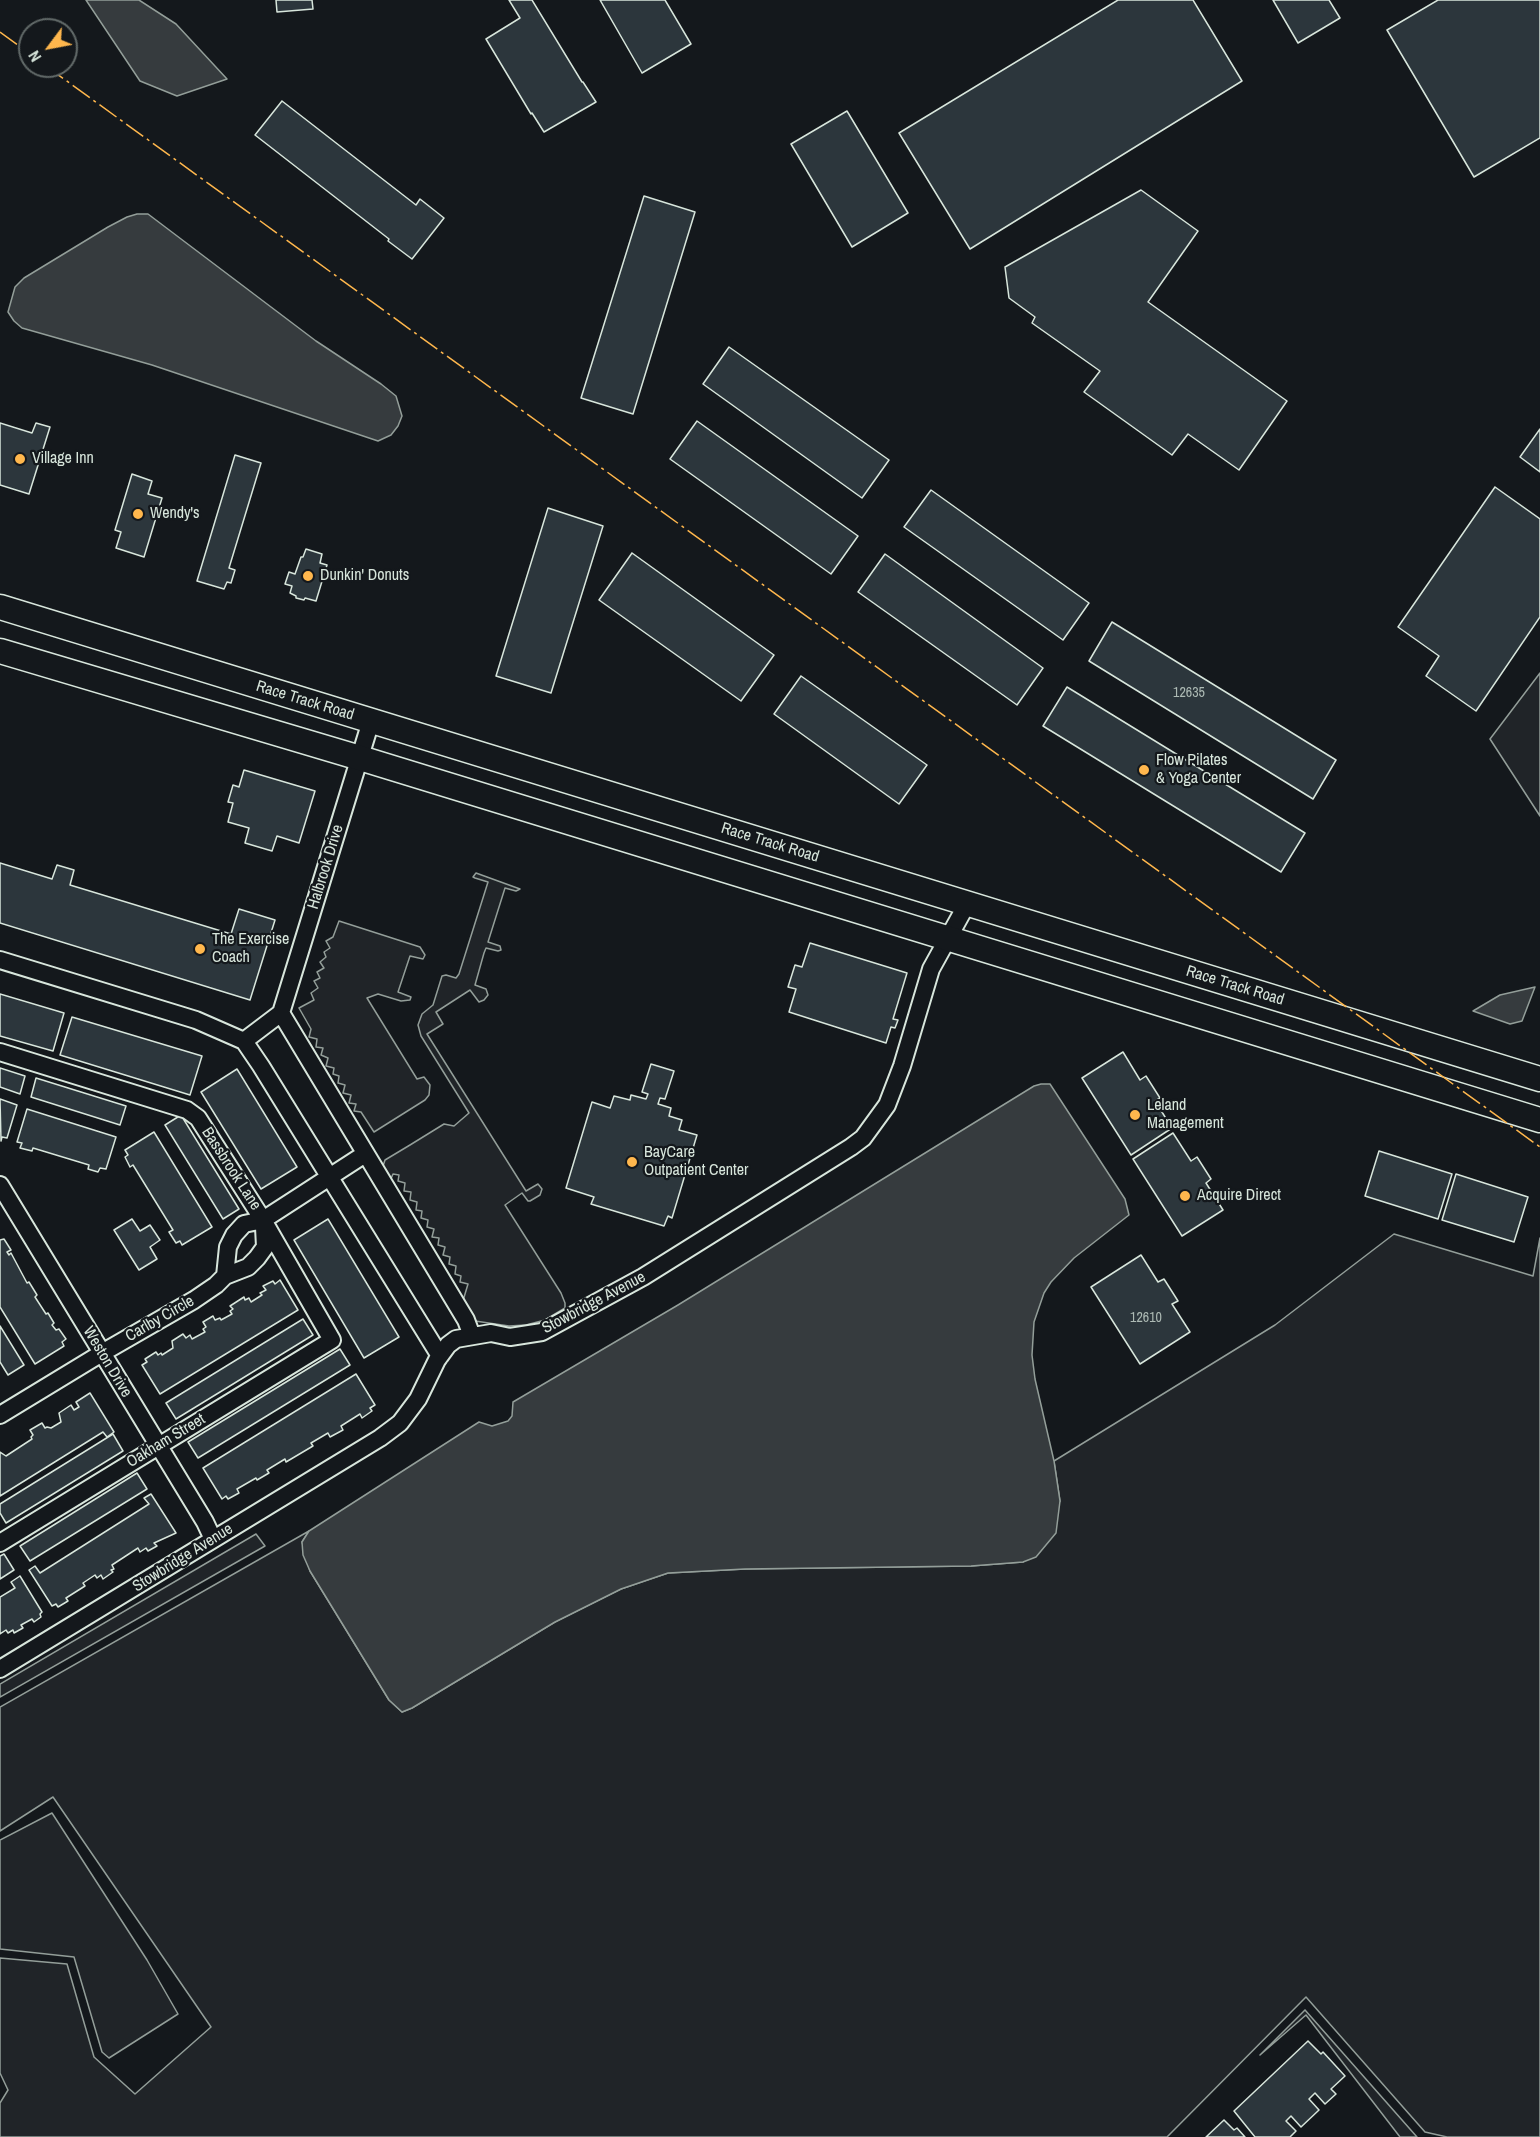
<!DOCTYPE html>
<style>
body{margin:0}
#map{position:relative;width:1540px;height:2137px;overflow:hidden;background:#14181c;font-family:"Archivo Narrow",sans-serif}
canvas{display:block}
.north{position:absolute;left:18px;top:18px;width:60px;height:60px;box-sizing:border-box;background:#14181c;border:2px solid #626a69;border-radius:50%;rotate:238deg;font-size:16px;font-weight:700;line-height:24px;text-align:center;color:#d8e6dc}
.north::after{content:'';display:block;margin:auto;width:21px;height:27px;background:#ffb74d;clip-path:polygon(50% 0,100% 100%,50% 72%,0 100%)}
</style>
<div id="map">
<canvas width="1540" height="2137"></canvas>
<div class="north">N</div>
</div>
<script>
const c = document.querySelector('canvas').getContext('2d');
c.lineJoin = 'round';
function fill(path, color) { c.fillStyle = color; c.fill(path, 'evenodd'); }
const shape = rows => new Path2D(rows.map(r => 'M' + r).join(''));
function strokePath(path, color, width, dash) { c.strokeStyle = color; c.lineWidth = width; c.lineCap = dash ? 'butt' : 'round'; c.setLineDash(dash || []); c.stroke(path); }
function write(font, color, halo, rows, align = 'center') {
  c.font = font + ' "Archivo Narrow",sans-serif'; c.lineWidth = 4.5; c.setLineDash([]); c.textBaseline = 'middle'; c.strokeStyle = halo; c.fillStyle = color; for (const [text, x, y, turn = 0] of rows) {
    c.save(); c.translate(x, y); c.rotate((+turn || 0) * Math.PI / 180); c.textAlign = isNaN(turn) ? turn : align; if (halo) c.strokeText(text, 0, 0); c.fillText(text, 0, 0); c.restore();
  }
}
const green = shape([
 [1540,673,1540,816,1490,739,1540,673],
 [476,873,520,889,516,891,505,888,488,942,500,946,501,950,498,951,486,948,484,953,475,985,486,989,488,995,484,1000,479,1002,470,990,436,1012,443,1024,427,1034,526,1191,538,1184,542,1189,540,1195,530,1201,528,1201,522,1193,505,1205,561,1293,565,1303,565,1308,545,1320,526,1325,509,1326,475,1321,462,1304,468,1284,460,1282,461,1276,455,1274,456,1266,449,1264,450,1257,443,1255,445,1247,438,1245,439,1238,432,1237,434,1229,427,1227,428,1220,421,1218,422,1211,416,1210,417,1202,410,1200,411,1192,404,1191,405,1183,398,1181,399,1175,393,1174,390,1181,383,1166,385,1160,410,1145,444,1124,454,1126,469,1113,421,1036,418,1025,422,1014,433,1005,442,976,446,975,456,978,459,974,488,882,475,878,473,877,476,873],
 [339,921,420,947,425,955,423,959,410,956,398,992,411,997,410,1000,401,1001,378,994,367,998,417,1079,424,1077,430,1085,429,1095,425,1100,374,1132,361,1112,354,1111,356,1104,349,1103,351,1095,343,1093,345,1085,338,1083,339,1076,333,1074,334,1068,326,1066,328,1058,321,1055,323,1048,316,1047,317,1039,309,1037,311,1029,299,1008,314,1000,311,993,318,988,314,981,320,978,317,972,324,968,320,962,326,957,324,952,330,948,326,941,333,937,339,921],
 [1394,1234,1533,1276,1540,1238,1540,2137,1447,2137,1425,2132,1306,1997,1167,2137,0,2137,0,2103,8,2090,0,2073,0,1958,67,1964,94,2057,135,2094,211,2027,53,1797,0,1831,0,1707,309,1531,302,1542,310,1571,389,1700,402,1712,412,1708,555,1622,621,1589,668,1573,745,1569,971,1566,1023,1562,1060,1501,1054,1461,1275,1325,1394,1234],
 [256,1534,265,1546,0,1697,0,1684,256,1534],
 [52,1813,147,1960,178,2014,109,2058,102,2052,74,1957,0,1949,0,1840,52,1813],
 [1305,2010,1417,2137,1400,2137,1306,2015,1260,2055,1305,2010]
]);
fill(green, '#202428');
strokePath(green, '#939e99', 1.5);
const water = shape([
 [86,0,139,0,176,24,227,79,177,96,140,81,86,0],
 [137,214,148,214,316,341,381,384,396,396,402,416,398,426,391,435,378,441,152,365,22,328,14,321,8,312,15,287,24,278,108,227,127,217,137,214],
 [1535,987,1522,1021,1510,1024,1473,1011,1500,995,1535,987],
 [1041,1084,1050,1084,1125,1199,1129,1215,1074,1258,1051,1282,1044,1293,1034,1322,1032,1355,1035,1379,1054,1461,1060,1501,1056,1533,1036,1557,1023,1562,971,1566,745,1569,668,1573,621,1589,555,1622,412,1708,402,1712,389,1700,310,1571,303,1555,302,1542,309,1531,479,1422,492,1426,508,1421,512,1416,513,1402,678,1305,1034,1086,1041,1084]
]);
fill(water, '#363b3e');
strokePath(water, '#939e99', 1.5);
const building = shape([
 [276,0,312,0,313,9,277,12,276,0],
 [509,0,532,0,582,82,583,82,596,102,544,132,532,113,531,114,486,39,520,18,509,0],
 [600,0,665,0,691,44,642,73,600,0],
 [1118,0,1193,0,1242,81,970,249,899,133,1118,0],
 [1273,0,1329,0,1340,18,1298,43,1273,0],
 [1438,0,1540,0,1540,138,1474,177,1387,30,1438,0],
 [282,101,416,205,420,199,444,218,412,259,388,241,389,239,255,135,282,101],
 [847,111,908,213,852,247,791,144,847,111],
 [1141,190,1198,231,1148,302,1287,401,1239,470,1188,434,1172,455,1084,392,1100,371,1032,323,1035,317,1009,298,1005,267,1141,190],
 [644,196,695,212,633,414,581,398,644,196],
 [729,347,889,460,862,498,703,384,729,347],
 [697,421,858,536,831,574,670,459,697,421],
 [0,423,32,433,36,423,50,427,29,494,0,485,0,423],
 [1540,429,1540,472,1520,457,1540,429],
 [235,455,261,463,229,568,235,570,231,583,227,582,224,589,197,581,235,455],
 [132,474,152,481,148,494,162,498,144,557,116,548,121,532,115,530,132,474],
 [1495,487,1540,519,1540,617,1476,711,1426,676,1439,656,1398,627,1495,487],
 [931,490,1089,603,1063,640,904,527,931,490],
 [548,508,603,526,551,693,496,676,548,508],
 [306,549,322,554,320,563,327,565,316,601,305,598,304,600,296,598,296,596,290,593,292,586,285,584,289,572,295,574,301,557,303,557,306,549],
 [632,553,774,655,741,701,599,600,632,553],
 [885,554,1043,668,1017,705,858,592,885,554],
 [1112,622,1336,760,1313,799,1089,661,1112,622],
 [801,676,927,765,899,804,774,714,801,676],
 [1067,687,1305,833,1281,872,1043,726,1067,687],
 [244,770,315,791,299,843,277,836,272,851,245,843,249,828,228,822,233,803,228,802,233,785,239,787,244,770],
 [0,863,52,879,57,865,74,870,70,885,231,934,239,909,275,920,250,1000,0,923,0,863],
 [810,943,907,973,893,1019,898,1020,895,1028,891,1027,886,1043,789,1012,796,989,788,987,795,965,802,967,810,943],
 [0,994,64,1013,53,1051,0,1036,0,994],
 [72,1017,202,1056,190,1095,60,1055,72,1017],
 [1123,1052,1140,1080,1146,1076,1160,1098,1155,1101,1172,1128,1131,1155,1082,1078,1123,1052],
 [651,1064,674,1071,665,1099,660,1098,658,1104,671,1108,669,1116,682,1120,679,1130,697,1135,672,1218,668,1216,664,1226,591,1204,594,1197,566,1188,592,1102,610,1108,614,1096,630,1100,631,1095,646,1099,648,1094,642,1092,651,1064],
 [0,1068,25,1076,20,1094,0,1087,0,1068],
 [237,1069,297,1167,261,1189,201,1092,237,1069],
 [36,1078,126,1106,120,1125,31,1097,36,1078],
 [0,1099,17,1105,7,1138,2,1137,1,1141,0,1099],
 [27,1109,116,1137,106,1169,100,1168,98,1172,88,1169,89,1165,33,1148,32,1151,20,1148,22,1143,17,1142,27,1109],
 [181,1115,239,1209,223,1219,165,1125,181,1115],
 [154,1132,212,1227,182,1245,180,1241,176,1243,169,1232,173,1230,133,1165,130,1167,125,1157,128,1155,125,1150,154,1132],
 [1173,1133,1191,1161,1197,1157,1211,1179,1206,1183,1223,1210,1182,1236,1133,1159,1173,1133],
 [1379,1151,1452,1174,1438,1219,1365,1196,1379,1151],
 [1456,1174,1528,1197,1514,1242,1442,1220,1456,1174],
 [132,1219,140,1231,150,1225,160,1240,150,1247,157,1259,139,1270,114,1230,132,1219],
 [328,1219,399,1337,364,1358,294,1240,328,1219],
 [4,1239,11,1250,7,1252,9,1255,11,1253,27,1283,29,1282,37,1295,35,1297,46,1314,48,1313,54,1323,52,1325,56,1330,59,1329,66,1339,62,1342,64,1346,35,1364,0,1307,0,1240,4,1239],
 [1141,1255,1158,1282,1164,1279,1178,1301,1172,1304,1190,1332,1140,1364,1091,1287,1141,1255],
 [280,1280,298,1310,160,1394,142,1365,147,1362,145,1359,156,1352,158,1355,161,1353,162,1355,173,1348,172,1341,183,1334,186,1338,190,1335,192,1339,205,1332,203,1329,206,1327,203,1322,213,1316,215,1320,220,1318,221,1320,232,1314,230,1311,233,1309,230,1306,244,1297,245,1300,249,1298,251,1302,262,1295,260,1293,266,1290,263,1286,273,1281,275,1284,280,1280],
 [303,1319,313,1335,176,1419,166,1403,303,1319],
 [0,1326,24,1365,8,1375,0,1362,0,1326],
 [340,1349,350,1365,198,1458,188,1442,340,1349],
 [356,1374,375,1405,370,1408,372,1411,362,1418,360,1414,341,1426,343,1430,330,1437,328,1433,311,1443,313,1446,286,1462,285,1459,267,1470,269,1473,257,1480,256,1478,237,1489,239,1493,228,1499,226,1496,222,1499,203,1468,356,1374],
 [90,1393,114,1432,107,1437,103,1432,0,1496,0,1452,6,1456,32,1439,31,1437,33,1435,30,1430,42,1423,45,1428,47,1427,51,1428,61,1422,59,1413,71,1405,74,1410,79,1407,76,1402,90,1393],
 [113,1434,123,1451,6,1523,0,1513,0,1504,113,1434],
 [137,1473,147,1489,30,1561,20,1546,137,1473],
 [151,1494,176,1533,154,1543,157,1546,148,1551,146,1548,140,1552,138,1548,112,1565,114,1569,111,1570,113,1572,103,1579,101,1575,97,1578,95,1575,83,1583,85,1586,66,1598,68,1601,58,1607,56,1604,52,1606,29,1570,35,1566,40,1573,149,1504,144,1498,151,1494],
 [4,1554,14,1570,0,1579,0,1556,4,1554],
 [20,1576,42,1612,40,1614,41,1617,34,1622,32,1619,21,1625,23,1628,14,1633,13,1630,8,1633,6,1630,0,1634,0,1597,15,1588,11,1582,20,1576],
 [1308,2041,1321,2054,1323,2052,1345,2076,1331,2089,1336,2094,1325,2104,1315,2093,1309,2099,1319,2110,1301,2127,1291,2116,1286,2121,1296,2131,1290,2137,1255,2137,1234,2111,1308,2041],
 [1224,2120,1234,2130,1237,2128,1245,2137,1206,2137,1224,2120]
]);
fill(building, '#2c363c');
strokePath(building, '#d8e6dc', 1.5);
const street = shape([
 [0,960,196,1020,244,1041,281,1013],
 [281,1013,466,1320,472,1336],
 [281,1013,371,721],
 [244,1041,261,1066,440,1356],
 [0,1052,187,1110,198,1118,263,1220,332,1340,0,1543],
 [0,1185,205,1522,213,1539],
 [225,1276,248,1267,257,1258,265,1247,264,1227],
 [0,1415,102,1353,194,1300,216,1285,225,1276,228,1247,234,1235,244,1224,263,1220,365,1154],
 [0,1669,380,1438,400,1423,418,1399,437,1360,448,1345,456,1339,491,1333,510,1337,542,1332,643,1277,851,1147,863,1138,887,1105,902,1066,931,969,967,904]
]);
const secondary = shape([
 [0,607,1540,1079],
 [0,651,360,758,1540,1120]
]);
strokePath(street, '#d8e6dc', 20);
strokePath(secondary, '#d8e6dc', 27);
strokePath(street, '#14181c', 16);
strokePath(secondary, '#14181c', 24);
strokePath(shape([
 [0,32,30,54],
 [46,66,1540,1147]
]), '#ffb74d', 1.5, [21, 4.5, 3, 4.5]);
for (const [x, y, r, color] of [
 [20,459,6,"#ffb74d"],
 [138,514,6,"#ffb74d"],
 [308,576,6,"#ffb74d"],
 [1144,770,6,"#ffb74d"],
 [200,949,6,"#ffb74d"],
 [1135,1115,6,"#ffb74d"],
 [632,1162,6,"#ffb74d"],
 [1185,1196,6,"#ffb74d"]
]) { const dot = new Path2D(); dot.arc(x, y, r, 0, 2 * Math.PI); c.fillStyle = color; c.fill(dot); strokePath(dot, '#14181c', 2); }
write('14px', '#adbab4', null, [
 ["12635",1189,693],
 ["12610",1146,1318]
]);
write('16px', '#d8e6dc', '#14181c', [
 ["Village Inn",32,459],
 ["Wendy's",150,514],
 ["Dunkin' Donuts",320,576],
 ["Flow Pilates",1156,761],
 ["& Yoga Center",1156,779],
 ["The Exercise",212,940],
 ["Coach",212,958],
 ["Leland",1147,1106],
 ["Management",1147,1124],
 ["BayCare",644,1153],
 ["Outpatient Center",644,1171],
 ["Acquire Direct",1197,1196]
], 'left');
write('16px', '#d8e6dc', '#14181c', [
 ["Race Track Road",305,701,17],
 ["Race Track Road",770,843,17],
 ["Halbrook Drive",326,867,-73],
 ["Race Track Road",1235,986,17],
 ["Bassbrook Lane",231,1169,57],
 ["Stowbridge Avenue",594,1303,-28],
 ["Carlby Circle",160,1319,-30],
 ["Weston Drive",107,1362,59],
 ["Oakham Street",166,1441,-31],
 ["Stowbridge Avenue",183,1558,-32]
]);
</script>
